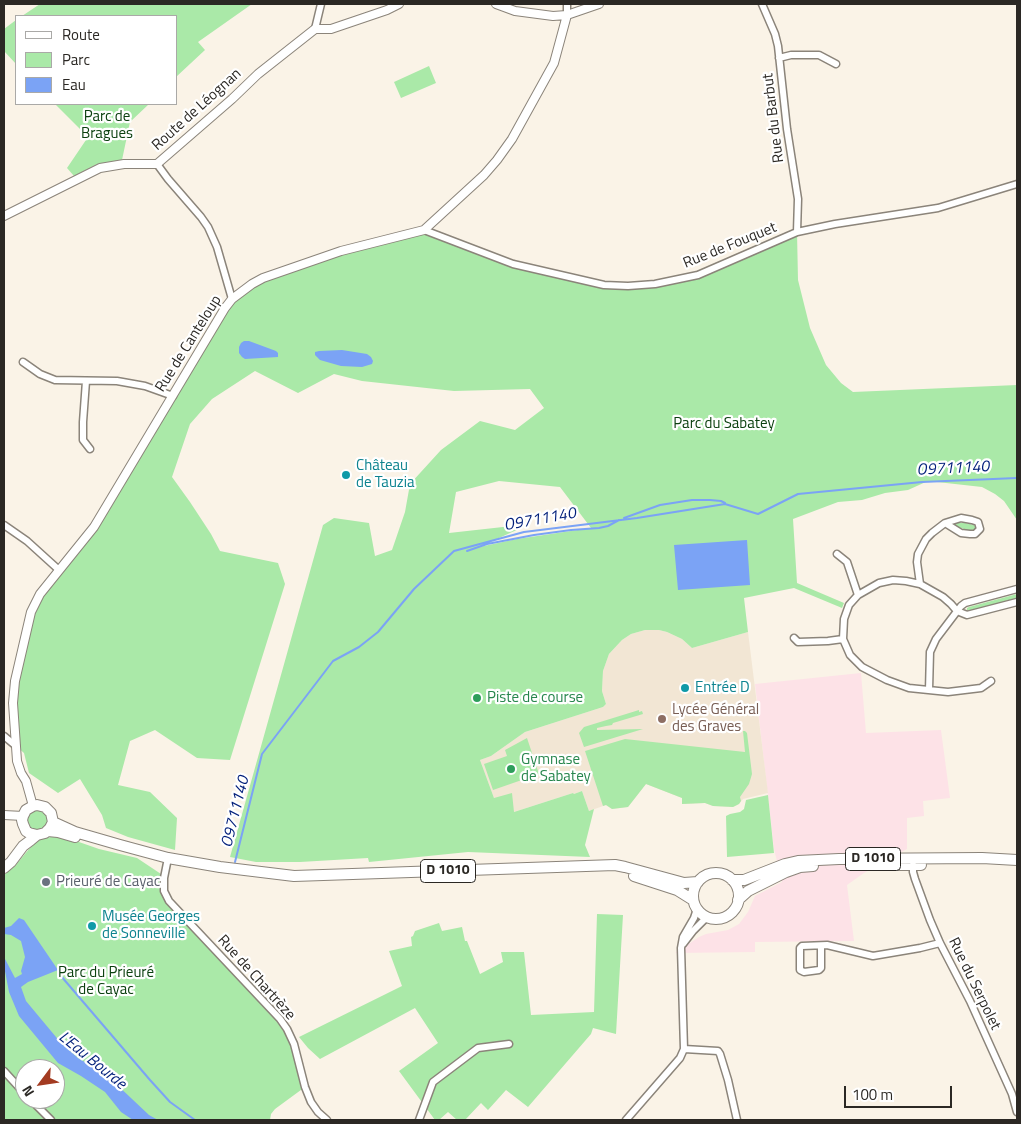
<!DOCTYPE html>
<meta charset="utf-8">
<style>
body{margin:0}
#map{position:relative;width:1021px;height:1124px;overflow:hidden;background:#faf3e7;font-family:"Titillium Web",sans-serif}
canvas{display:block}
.frame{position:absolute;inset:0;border:5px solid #2b2824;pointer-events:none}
.legend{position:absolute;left:15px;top:15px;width:162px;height:90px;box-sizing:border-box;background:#fff;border:1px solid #aaa9a7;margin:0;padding:6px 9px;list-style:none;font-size:15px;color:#2b2824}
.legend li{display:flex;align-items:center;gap:10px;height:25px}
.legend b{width:25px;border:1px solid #aaa9a7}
.north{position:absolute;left:15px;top:1059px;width:50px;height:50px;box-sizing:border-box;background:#fff;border:1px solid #aaa9a7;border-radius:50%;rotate:239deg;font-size:14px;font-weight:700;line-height:20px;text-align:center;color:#2b2824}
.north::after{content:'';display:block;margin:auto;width:18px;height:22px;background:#a33b21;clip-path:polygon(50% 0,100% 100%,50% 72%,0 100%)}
.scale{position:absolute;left:844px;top:1086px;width:108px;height:22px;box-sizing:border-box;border:2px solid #2b2824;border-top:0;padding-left:6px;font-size:15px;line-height:18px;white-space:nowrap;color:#2b2824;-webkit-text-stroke:4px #fff;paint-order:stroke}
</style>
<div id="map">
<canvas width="1021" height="1124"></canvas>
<div class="frame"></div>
<ul class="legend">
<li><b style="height:6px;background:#fff"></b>Route</li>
<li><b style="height:14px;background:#aae9a8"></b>Parc</li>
<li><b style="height:14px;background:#7ba3f5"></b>Eau</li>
</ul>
<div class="north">N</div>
<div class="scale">100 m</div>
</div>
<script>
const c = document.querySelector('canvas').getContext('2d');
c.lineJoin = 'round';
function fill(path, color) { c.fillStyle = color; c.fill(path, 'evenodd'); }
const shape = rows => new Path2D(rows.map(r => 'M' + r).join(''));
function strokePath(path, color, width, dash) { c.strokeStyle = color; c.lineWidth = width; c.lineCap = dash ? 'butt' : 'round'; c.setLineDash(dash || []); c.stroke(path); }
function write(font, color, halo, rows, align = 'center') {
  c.font = font + ' "Titillium Web",sans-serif'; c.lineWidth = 4.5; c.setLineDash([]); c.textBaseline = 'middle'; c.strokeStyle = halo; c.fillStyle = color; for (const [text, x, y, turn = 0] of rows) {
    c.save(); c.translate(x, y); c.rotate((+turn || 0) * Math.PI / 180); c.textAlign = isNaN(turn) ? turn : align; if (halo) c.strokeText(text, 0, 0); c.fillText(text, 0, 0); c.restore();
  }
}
fill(shape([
 [861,673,866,733,941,730,950,798,923,801,924,816,907,818,907,849,864,873,847,885,854,941,755,942,755,952,675,953,699,937,706,934,728,930,739,924,748,912,755,896,782,882,774,849,755,684]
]), '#fde2e7');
fill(shape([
 [645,630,659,630,667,632,682,639,692,648,748,632,768,793,743,799,739,804,733,807,713,806,705,803,682,804,682,798,646,784,628,807,612,809,606,805,589,811,582,791,574,794,573,793,514,812,494,798,480,760,491,756,525,732,603,707,606,704,602,691,603,671,609,654,622,640,631,634]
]), '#f2e6d4');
fill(shape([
 [40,4,252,4,198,42,205,50,176,77,176,16,22,16],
 [16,20,16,64,4,51,4,29],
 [429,66,436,83,401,98,394,82],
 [55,104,149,104,130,122,122,160,97,164,74,176,67,168,88,137],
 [424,230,513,264,565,277,628,286,698,275,797,232,798,280,810,328,826,365,841,383,853,392,1017,385,1017,520,1004,501,995,494,982,487,928,481,908,490,885,493,862,500,838,502,793,519,797,583,844,603,842,608,794,588,744,598,748,632,692,648,682,639,667,632,659,630,645,630,631,634,622,640,609,654,603,671,602,691,606,704,603,707,525,732,491,756,480,760,494,798,512,793,514,812,573,793,574,794,582,791,589,811,594,809,585,845,590,857,468,852,369,862,368,858,300,862,256,862,230,857,323,525,334,518,369,523,375,556,392,550,405,512,410,484,441,450,480,421,515,430,544,408,530,389,454,391,362,381,334,374,298,393,255,371,212,399,190,424,172,477,190,502,211,534,220,551,278,563,285,584,230,760,197,758,155,730,130,741,118,785,150,792,177,818,175,850,128,837,106,828,102,815,80,779,58,793,29,773,24,753,16,746,13,703,31,612,94,527,225,308,263,278],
 [499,481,560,487,591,528,517,539,479,547,530,524,449,533,456,492],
 [955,523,965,523,974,525,977,529,974,531,967,530,955,526,954,524],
 [1017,594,1017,598,970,611,967,610,967,608,969,607],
 [639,710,639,712,642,711,643,714,613,723,612,725,606,726,597,728,597,730,643,729,584,747,579,733,584,727],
 [743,731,745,731,747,733,752,774,749,784,740,797,741,801,739,804,733,807,713,806,705,803,682,804,682,798,646,784,628,807,612,809,606,805,603,806,585,751,625,739,745,752],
 [527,738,539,774,493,790,484,764,507,756,505,750],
 [768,795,774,853,727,857,726,816,730,814,740,812,744,809,746,800],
 [36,809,46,812,49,822,42,830,31,830,27,824,27,816],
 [59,835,99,849,137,858,164,876,169,901,287,1029,305,1087,275,1109,271,1114,270,1120,4,1120,4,875,15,866,29,849,38,840],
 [25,1069,55,1069,55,1099,25,1099],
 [597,914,623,915,616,1034,593,1028,591,1034,528,1107,506,1090,488,1110,481,1103,465,1120,457,1120,448,1112,439,1120,435,1120,399,1071,438,1043,415,1008,320,1059,308,1048,299,1037,402,986,389,951,412,946,411,937,413,936,415,931,439,923,442,931,462,927,465,941,467,941,480,974,503,962,501,952,524,952,531,1015,594,1012]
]), '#aae9a8');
fill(shape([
 [244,341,249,341,276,351,278,353,278,357,245,359,242,357,239,353,239,347,241,343],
 [342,350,367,354,371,357,373,361,372,364,362,367,341,366,320,360,315,355,315,352,319,351],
 [747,540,750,585,678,590,674,545],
 [19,918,24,920,58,970,28,982,21,987,26,1001,61,1043,78,1058,103,1073,114,1082,149,1115,158,1120,133,1120,121,1112,105,1092,81,1076,58,1063,19,1016,9,992,4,966,4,957,15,978,22,974,21,971,25,957,21,941,11,935,4,934,4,928,11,926]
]), '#7ba3f5');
strokePath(shape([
 [624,518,660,505,692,500,710,500,721,501,725,503],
 [467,551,487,544,534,535,571,530,599,528,608,526,619,520],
 [235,862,262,754,333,661,359,647,378,632,414,589,454,551,524,532,637,518,725,504,758,514,798,494,922,482,1017,478],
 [58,970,61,976,150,1080,170,1102,195,1120]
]), '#7ba3f5', 2);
const minor = shape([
 [567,4,567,15],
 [762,4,775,34,778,46,787,129,798,199,797,232],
 [315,29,321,4],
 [779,58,791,55,819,55,836,64],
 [157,164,168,179,201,217,208,227,217,247,232,299],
 [424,230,513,264,604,285,628,286,655,284,698,275,797,232,835,224,938,208,1017,184],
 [23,362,40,374,55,380,117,381,145,386,173,396],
 [86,381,83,422,83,440,90,449],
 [4,525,27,541,59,570],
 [837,554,847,562,858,595],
 [920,584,917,562,918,554,926,539,932,533,945,523,961,533,970,534,975,534,980,529,978,522,972,520,961,518,945,523],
 [794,638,798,642,828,641,843,639],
 [991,681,981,688,948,692,909,688,887,680,862,667,850,655,843,639,844,619,849,605,858,595,879,583,893,580,906,581,920,584,943,597,951,604,957,611,967,615,1017,602],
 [929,690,930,652,936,639,961,606,965,603,1017,589],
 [4,736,16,746],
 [168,858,164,878,164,891,169,901,280,1019,287,1029,294,1044,305,1087,311,1102,318,1112,327,1120],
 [913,865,913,872,915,879,930,920,940,943,970,1001,1012,1094,1017,1112],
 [683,944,693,931,707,917],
 [821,946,821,968,819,970,804,972,800,970,800,948,802,946,827,945,873,956,920,948,940,943],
 [684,1049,718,1051,720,1054,728,1080,737,1120],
 [4,1071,25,1094],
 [30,1099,51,1120],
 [419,1120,433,1082,478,1048,509,1044],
 [626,1120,680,1058,684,1049,681,948,683,937,694,918,697,909]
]);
const tertiary = shape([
 [496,4,515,11,553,16,567,15,599,4],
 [4,216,100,168,124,164,157,164,232,99,258,74,315,29,331,29,387,10,399,4],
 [33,806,26,781,21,773,17,761,13,703,15,681,31,612,40,594,94,527,225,308,232,299,252,284,263,278,341,251,424,230,484,175,497,160,512,139,554,63,567,15],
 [4,815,23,816]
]);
const primary = shape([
 [53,822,75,832,120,845,168,858,220,867,294,876,615,865,625,867,684,883,698,882],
 [48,831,58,832,75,837],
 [883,865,921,865],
 [4,868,11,862,23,846,31,840,37,835,45,833,50,828,53,822,51,813,45,807,37,805,33,806,26,810,23,816,22,820,23,824,26,831,29,833,37,835],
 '693 896a23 23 0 1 1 46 0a23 23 0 1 1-46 0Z',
 [634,876,677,890,693,900],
 [732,880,744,880,785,864,798,861,839,859,982,858,1017,860],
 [738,900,748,891,786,872,800,867,813,866]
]);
strokePath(minor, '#8b847a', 9);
strokePath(tertiary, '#8b847a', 10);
strokePath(primary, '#8b847a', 12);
strokePath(minor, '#fff', 6);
strokePath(tertiary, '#fff', 8);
strokePath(primary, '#fff', 10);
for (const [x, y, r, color] of [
 [346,475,5,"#0f9aa8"],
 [685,688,5,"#0f9aa8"],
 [477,698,5,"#2e9e5b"],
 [662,719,5,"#8d6e63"],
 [511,769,5,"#2e9e5b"],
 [46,882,5,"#6b7280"],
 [92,926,5,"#0f9aa8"]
]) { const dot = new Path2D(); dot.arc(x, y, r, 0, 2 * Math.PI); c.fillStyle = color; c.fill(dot); strokePath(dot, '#fff', 2); }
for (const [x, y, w] of [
 [873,859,55],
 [448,871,55]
]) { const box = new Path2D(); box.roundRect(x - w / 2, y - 11.5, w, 23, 4); c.fillStyle = '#fff'; c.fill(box); strokePath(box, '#2b2824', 1); }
write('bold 14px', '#2b2824', null, [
 ["D 1010",873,859],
 ["D 1010",448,871]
]);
write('15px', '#2b2824', '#fff', [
 ["Route de Léognan",197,110,-42],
 ["Rue du Barbut",774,118,-97],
 ["Rue de Fouquet",730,246,-22],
 ["Rue de Canteloup",189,344,-58],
 ["Rue de Chartrèze",256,978,48],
 ["Rue du Serpolet",974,984,64]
]);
write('15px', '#0c4110', '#fff', [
 ["Parc de",107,117],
 ["Bragues",107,134],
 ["Parc du Sabatey",724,424],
 ["Parc du Prieuré",106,973],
 ["de Cayac",106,990]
]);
write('15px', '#0d838f', '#fff', [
 ["Château",356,466],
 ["de Tauzia",356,483],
 ["Entrée D",695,688],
 ["Musée Georges",102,917],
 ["de Sonneville",102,934]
], 'left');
write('15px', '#27864d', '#fff', [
 ["Piste de course",487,698],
 ["Gymnase",521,760],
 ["de Sabatey",521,777]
], 'left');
write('15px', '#785e54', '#fff', [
 ["Lycée Général",672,710],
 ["des Graves",672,727]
], 'left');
write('15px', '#5b616d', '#fff', [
 ["Prieuré de Cayac",56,882]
], 'left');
write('italic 16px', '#001e7a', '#fff', [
 ["O9711140",953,469,-3],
 ["O9711140",540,520,-10],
 ["O9711140",236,812,-76],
 ["L'Eau Bourde",92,1061,39]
]);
</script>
